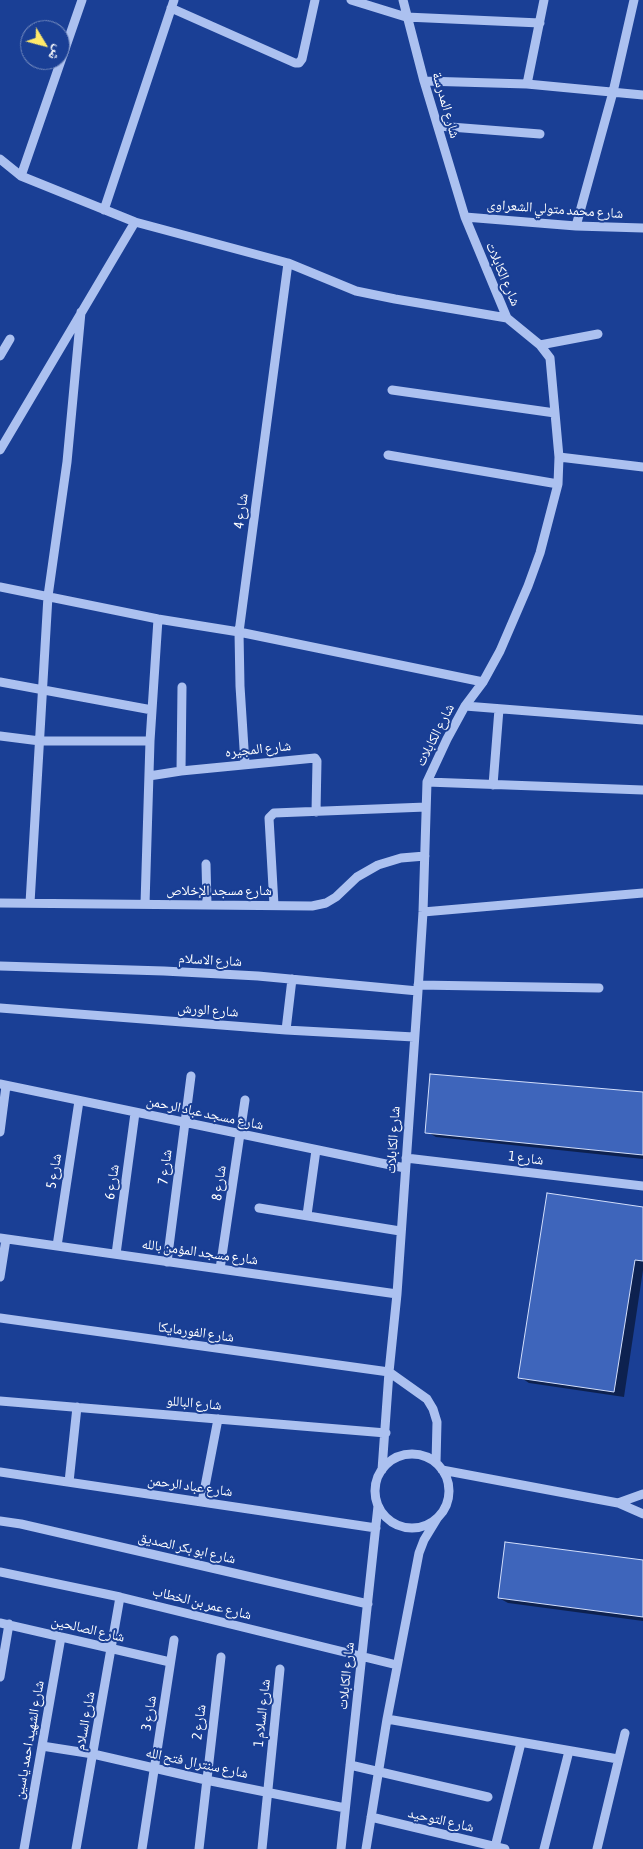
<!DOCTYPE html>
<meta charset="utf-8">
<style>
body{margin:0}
#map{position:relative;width:643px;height:1849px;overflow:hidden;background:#1a3f95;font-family:"Asap Condensed","Noto Naskh Arabic",sans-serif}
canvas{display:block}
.north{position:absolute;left:20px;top:20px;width:50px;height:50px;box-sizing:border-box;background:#1a3f95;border:1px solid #768cbf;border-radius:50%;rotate:127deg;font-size:14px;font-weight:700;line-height:20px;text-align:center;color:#fff}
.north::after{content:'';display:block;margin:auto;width:18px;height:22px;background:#ffe96b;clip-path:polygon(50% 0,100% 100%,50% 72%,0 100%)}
</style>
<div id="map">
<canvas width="643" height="1849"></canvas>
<div class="north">ش</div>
</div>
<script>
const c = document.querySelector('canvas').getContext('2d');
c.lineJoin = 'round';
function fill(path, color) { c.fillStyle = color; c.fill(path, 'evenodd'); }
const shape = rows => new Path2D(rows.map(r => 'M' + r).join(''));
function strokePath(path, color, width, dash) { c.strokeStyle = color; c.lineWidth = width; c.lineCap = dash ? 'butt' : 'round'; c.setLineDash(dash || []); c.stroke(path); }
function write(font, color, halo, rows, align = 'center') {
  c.font = font + ' "Asap Condensed","Noto Naskh Arabic",sans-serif'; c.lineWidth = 4; c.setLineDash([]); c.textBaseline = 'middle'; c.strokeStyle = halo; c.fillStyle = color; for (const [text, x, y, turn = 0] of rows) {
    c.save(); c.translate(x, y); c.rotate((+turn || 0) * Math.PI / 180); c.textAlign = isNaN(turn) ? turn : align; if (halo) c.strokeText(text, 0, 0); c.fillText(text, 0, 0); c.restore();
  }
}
fill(shape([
 [643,1093,643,1159,436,1137,427,1132],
 [643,1208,643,1270,624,1397,529,1383,520,1377],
 [643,1561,643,1621,508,1603,499,1598]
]), '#0007');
const building = shape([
 [430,1074,643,1092,643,1155,425,1133,430,1074],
 [547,1193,643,1207,643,1261,635,1260,614,1392,518,1378,547,1193],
 [505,1542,643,1560,643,1617,498,1598,505,1542]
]);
fill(building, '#3e65bb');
strokePath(building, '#d3dffb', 1);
strokePath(shape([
 [351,0,406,17,540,23],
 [171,8,295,63,299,63,302,59,315,0],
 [424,81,527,84,643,95],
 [527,84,544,0],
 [438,126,540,134],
 [0,159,21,176,135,222,288,263,356,291,395,299,507,318],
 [21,176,82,0],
 [104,210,174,0],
 [465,217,576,226,643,228],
 [576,226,613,92,634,0],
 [540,345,598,334],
 [0,356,10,339],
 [392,390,555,413],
 [0,450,135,222],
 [388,455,558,484],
 [559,457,643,467],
 [0,587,158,619,239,632,483,682],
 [0,682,152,710],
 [465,706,643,720],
 [0,736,40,741,150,741],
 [245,764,240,686,239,632,288,263],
 [181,771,182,687],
 [149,776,181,771,315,758,317,761,316,812],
 [427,782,643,790],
 [493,785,499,709],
 [206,864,207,904],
 [0,903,312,906,326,903,336,897,357,877,378,865,401,858,425,856],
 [30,903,48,596,67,462,81,312],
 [145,904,150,741,158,619],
 [274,905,269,818,274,813,426,807],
 [423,912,643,893],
 [0,966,164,971,258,976,418,991],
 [418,985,599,988],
 [0,1008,286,1030,414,1037],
 [286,1030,292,979],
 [0,1084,405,1168],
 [0,1132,6,1086],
 [406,1158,643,1186],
 [259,1208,400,1231],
 [307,1215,316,1150],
 [0,1238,397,1294],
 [57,1246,79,1101],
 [116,1254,135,1113],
 [167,1262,191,1076],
 [220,1269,245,1100],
 [0,1277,6,1239],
 [0,1318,389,1372,427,1399,433,1409,437,1422,436,1463],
 [0,1401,386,1433],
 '375 1491a37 37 0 1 1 74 0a37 37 0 1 1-74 0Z',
 [382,1470,389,1372,397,1294,418,991,423,912,427,782,447,739,465,706,483,682,500,651,528,586,540,553,558,484,559,457,550,358,540,345,507,318,465,217,424,81,403,0],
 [442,1470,618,1503,643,1514],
 [0,1472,376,1528],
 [69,1482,77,1407],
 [202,1502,218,1419],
 [618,1503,643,1494],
 [0,1521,21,1524,368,1604],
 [0,1572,120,1597,397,1665],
 [0,1623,170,1662],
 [0,1677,9,1624],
 [387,1719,618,1759],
 [42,1746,93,1754,206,1780,345,1808],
 [350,1765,488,1797],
 [371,1817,505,1849],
 [495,1847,521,1743],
 [24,1849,61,1637],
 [76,1849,120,1597],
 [142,1849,174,1640],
 [199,1849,221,1657],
 [262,1849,280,1669],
 [341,1849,378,1506],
 [366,1849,387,1719,419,1553,424,1540,438,1517],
 [544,1849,569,1751],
 [597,1849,625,1733]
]), '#acc1f0', 9);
write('14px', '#fff', '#1a3f95', [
 ["شارع المدرسة",446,105,74],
 ["شارع محمد متولي الشعراوى",555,209,4],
 ["شارع الكابلات",503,274,67],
 ["شارع 4",241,511,-82],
 ["شارع الكابلات",435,735,-63],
 ["شارع المجيره",258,749,-6],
 ["شارع مسجد الإخلاص",219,891],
 ["شارع الاسلام",210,960,3],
 ["شارع الورش",208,1010,4],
 ["شارع مسجد عباد الرحمن",205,1113,12],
 ["شارع الكابلات",393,1140,-86],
 ["شارع 1",526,1158,7],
 ["شارع 7",165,1167,-83],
 ["شارع 5",54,1171,-81],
 ["شارع 6",112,1182,-82],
 ["شارع 8",219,1183,-82],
 ["شارع مسجد المؤمن بالله",200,1252,8],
 ["شارع الفورمايكا",196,1332,8],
 ["شارع الباللو",194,1403,5],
 ["شارع عباد الرحمن",190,1486,8],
 ["شارع ابو بكر الصديق",187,1548,13],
 ["شارع عمر بن الخطاب",202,1603,14],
 ["شارع الصالحين",88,1629,13],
 ["شارع الكابلات",346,1676,-84],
 ["شارع 3",149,1713,-81],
 ["شارع السلام 1",262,1713,-84],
 ["شارع السلام",85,1721,-80],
 ["شارع 2",199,1722,-83],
 ["شارع الشهيد احمد ياسين",29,1740,-80],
 ["شارع سنترال فتح الله",197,1763,12],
 ["شارع التوحيد",441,1820,13]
]);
</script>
